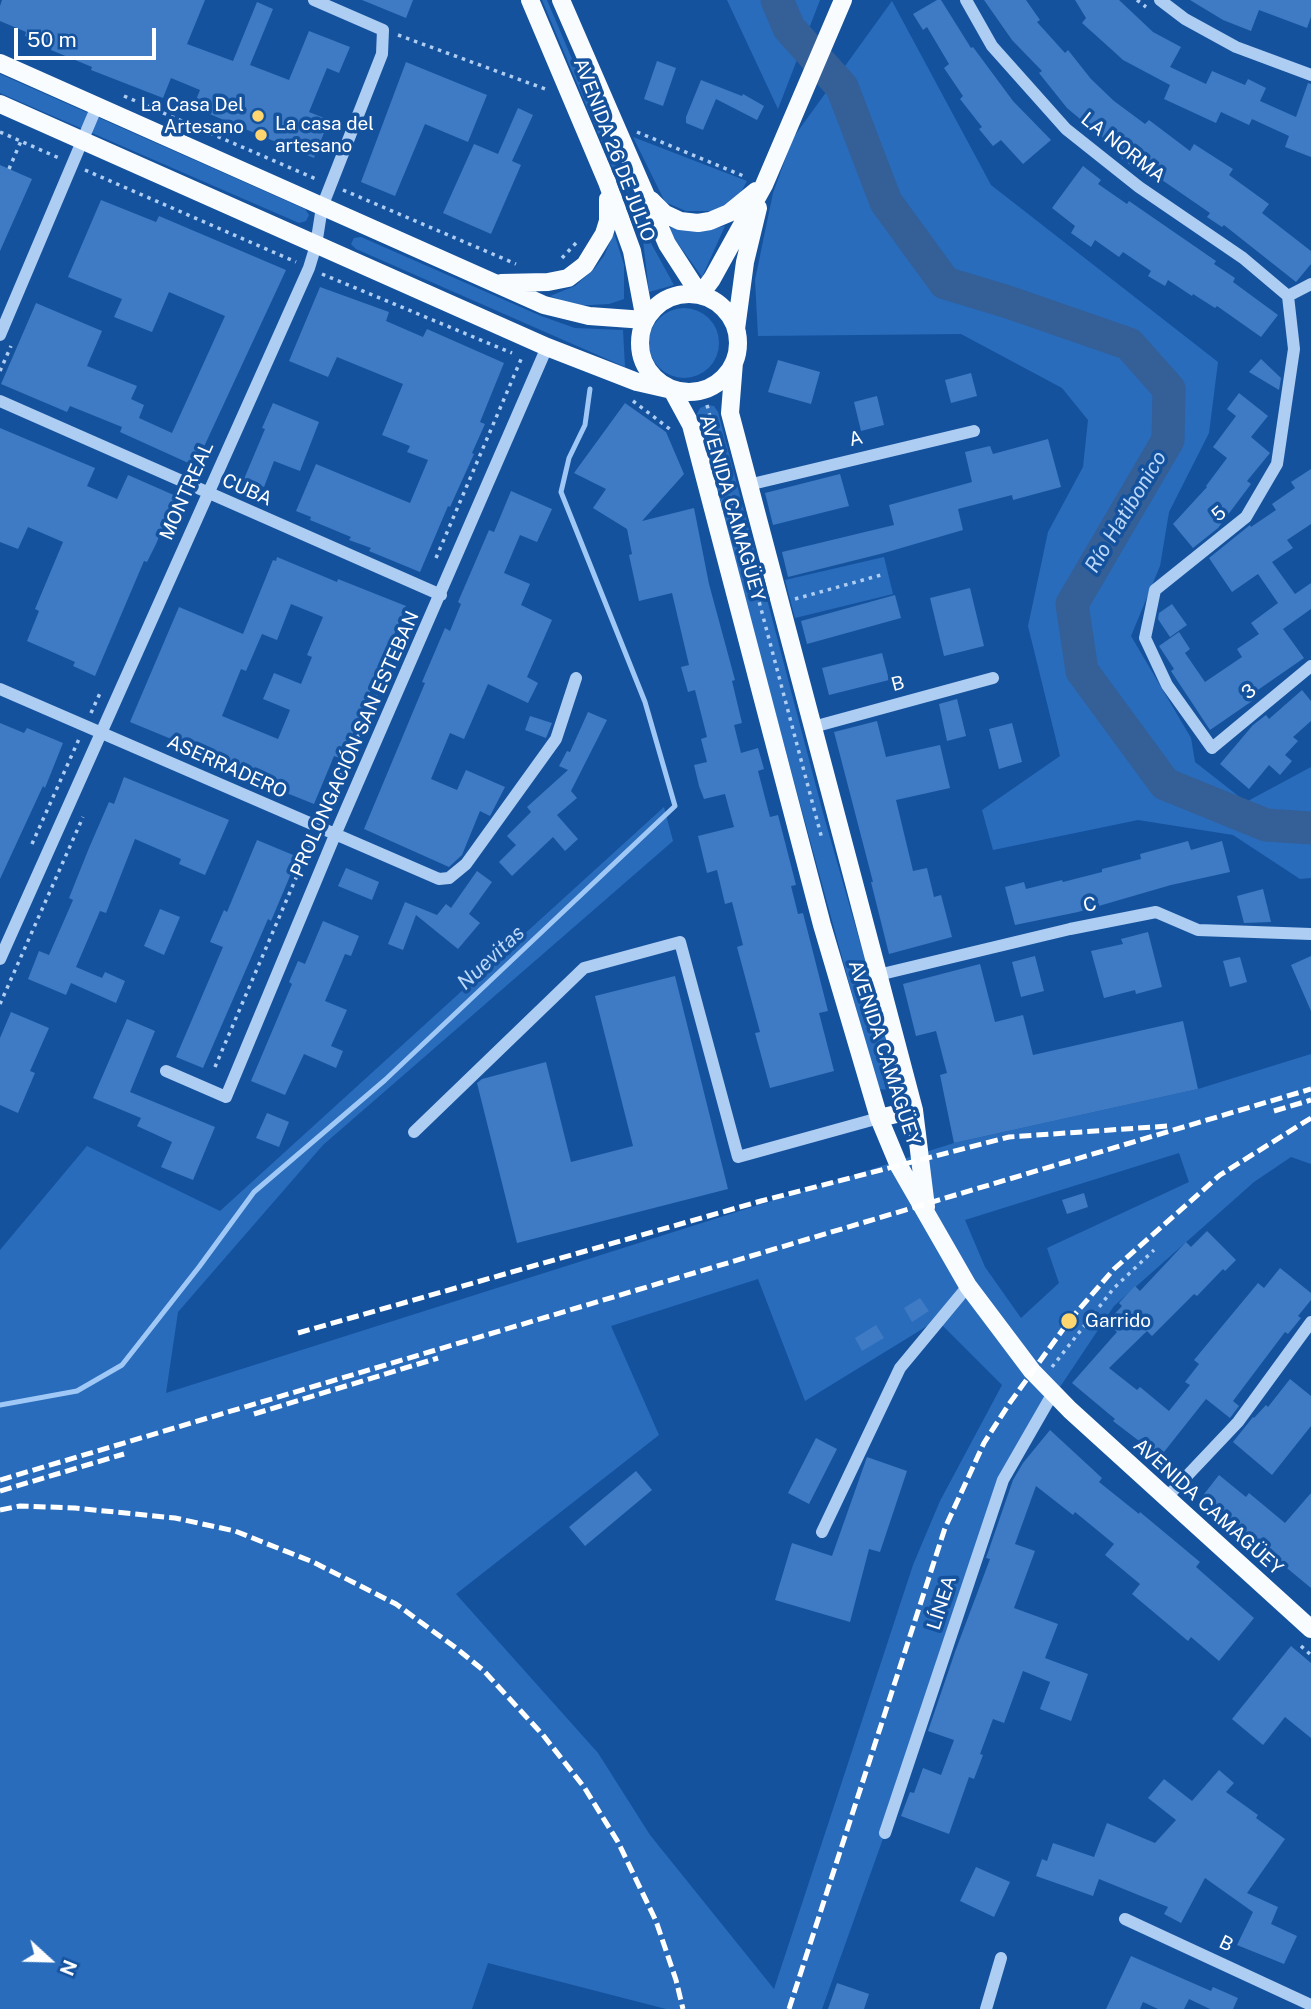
<!DOCTYPE html>
<meta charset="utf-8">
<style>
body{margin:0}
#map{position:relative;width:1311px;height:2009px;overflow:hidden;background:#15529e;font-family:"Public Sans",sans-serif}
canvas{display:block}
.north{position:absolute;left:14px;top:1925px;width:70px;height:70px;-webkit-text-stroke:5px #15529e;paint-order:stroke;rotate:112deg;font-size:19px;font-weight:700;line-height:28px;text-align:center;color:#fff}
.north::after{content:'';display:block;margin:auto;width:24px;height:32px;background:#fff;clip-path:polygon(50% 0,100% 100%,50% 72%,0 100%)}
.scale{position:absolute;left:14px;top:28px;width:142px;height:32px;box-sizing:border-box;border:4px solid #fff;border-top:0;padding-left:9px;font-size:21px;line-height:24px;white-space:nowrap;color:#fff;-webkit-text-stroke:5px #15529e;paint-order:stroke}
</style>
<div id="map">
<canvas width="1311" height="2009"></canvas>
<div class="north">N</div>
<div class="scale">50 m</div>
</div>
<script>
const c = document.querySelector('canvas').getContext('2d');
c.lineJoin = 'round';
function fill(path, color) { c.fillStyle = color; c.fill(path, 'evenodd'); }
const shape = rows => new Path2D(rows.map(r => 'M' + r).join(''));
function strokePath(path, color, width, dash) { c.strokeStyle = color; c.lineWidth = width; c.lineCap = dash ? 'butt' : 'round'; c.setLineDash(dash || []); c.stroke(path); }
function write(font, color, halo, rows, align = 'center') {
  c.font = font + ' "Public Sans",sans-serif'; c.lineWidth = 7; c.setLineDash([]); c.textBaseline = 'middle'; c.strokeStyle = halo; c.fillStyle = color; for (const [text, x, y, turn = 0] of rows) {
    c.save(); c.translate(x, y); c.rotate((+turn || 0) * Math.PI / 180); c.textAlign = isNaN(turn) ? turn : align; if (halo) c.strokeText(text, 0, 0); c.fillText(text, 0, 0); c.restore();
  }
}
fill(shape([
 [542,0,547,0,647,236,674,285,649,292,643,240],
 [727,0,820,0,778,109],
 [892,1,991,185,1218,362,1209,433,1169,512,1160,566,1131,636,1191,738,1195,762,1246,802,1311,767,1311,878,1300,879,1233,835,1138,820,993,850,982,810,1060,756,1028,626,1048,532,1083,467,1088,420,1062,388,961,334,758,336,755,280,773,193,793,138],
 [0,74,305,209,309,215,306,221,299,223,0,93],
 [633,137,747,181,739,196,720,211,686,211,665,202],
 [725,226,702,277,666,227,703,231],
 [614,233,624,265,624,299,609,304,591,305,573,305,550,296,575,286,594,269,604,256],
 [361,237,541,316,575,328,623,330,625,367,356,249,351,244,354,238],
 '649 343a35 35 0 1 1 70 0a35 35 0 1 1-70 0Z',
 [707,405,714,406,718,412,823,813,900,1082,891,1090,878,1089,778,723,697,414,700,408],
 [884,557,893,594,795,618,785,580],
 [664,807,673,841,323,1145,178,1312,166,1393,954,1143,1198,1089,1311,1054,1311,1164,1291,1157,1254,1182,1114,1306,1002,1474,885,1833,822,2009,666,2009,488,1963,472,2009,0,2009,0,1250,87,1146,220,1211],
 [1179,1153,1189,1182,1047,1248,1059,1283,1021,1318,985,1267,965,1220],
 [758,1279,805,1401,937,1320,1002,1385,940,1501,913,1565,774,1989,650,1835,598,1753,456,1594,659,1435,611,1326]
]), '#296cbc');
strokePath(shape([
 [0,1405,77,1391,122,1365,199,1267,254,1192,385,1080,675,806,645,702,561,492,569,458,585,425,590,389]
]), '#a0c8f6', 5);
strokePath(shape([
 [777,0,789,28,842,87,886,202,945,283,1008,302,1129,344,1169,389,1168,440,1072,604,1082,671,1165,784,1266,825,1311,828]
]), '#345f97', 33);
fill(shape([
 [2,0,205,0,187,44,233,61,257,2,273,9,250,65,289,80,309,31,350,47,339,73,327,68,309,112,329,120,314,158,193,107,200,90,171,78,163,98,91,70,92,67,51,50,52,47,25,36,26,32,0,21,0,6],
 [362,0,413,0,406,18],
 [937,0,941,0,971,48,973,47,1013,101,1051,140,1023,164,1001,140,993,146,979,129,982,127,960,99,963,96,944,68,949,64,927,27,923,30,913,14],
 [984,0,1026,0,1040,20,1037,22,1065,53,1068,50,1091,79,1114,101,1145,124,1149,120,1190,151,1194,144,1233,169,1229,175,1269,204,1262,213,1311,251,1311,264,1296,282,1224,225,1222,227,1207,217,1210,213,1146,169,1142,174,1121,158,1123,155,1067,108,1039,73,1042,71,1012,40],
 [1075,0,1119,0,1153,32,1181,47,1170,67,1206,84,1212,71,1245,85,1248,79,1266,88,1260,101,1296,117,1308,83,1311,84,1311,157,1285,147,1289,136,1252,119,1249,125,1221,112,1216,123,1164,99,1170,85,1123,60,1111,49,1082,23,1086,18],
 [1190,0,1311,0,1311,17,1307,28,1259,10,1251,31,1223,20],
 [657,61,676,68,663,106,644,99],
 [406,62,487,95,468,142,425,124,395,196,361,182],
 [701,80,742,96,743,94,764,106,757,120,716,99,703,130,686,123,686,117],
 [518,108,533,115,512,161,521,165,491,234,443,213,474,144,498,154],
 [0,165,32,179,0,251],
 [1083,166,1101,180,1098,184,1127,204,1129,201,1216,261,1214,264,1235,278,1233,282,1278,315,1261,337,1217,306,1215,308,1193,294,1192,296,1168,280,1165,286,1148,276,1151,271,1123,252,1119,257,1095,240,1091,247,1071,233,1075,226,1052,208],
 [101,200,156,222,159,216,286,270,195,466,120,432,122,427,70,406,67,412,1,384,36,303,102,331,87,366,137,386,131,399,144,405,139,418,172,433,225,316,169,292,152,332,114,317,122,299,68,277],
 [320,287,389,312,386,321,423,337,427,329,504,363,480,422,485,424,472,453,474,454,450,507,448,506,420,572,369,551,371,548,349,540,351,537,310,520,311,517,296,511,316,464,410,503,428,460,407,452,410,446,382,435,403,384,337,357,328,377,289,361],
 [1261,359,1281,378,1279,390,1249,372],
 [778,360,820,372,811,404,768,392],
 [971,373,977,396,951,403,945,380],
 [1239,393,1268,416,1251,437,1270,453,1247,481,1251,484,1218,528,1193,548,1173,524,1207,487,1206,486,1227,458,1213,447,1236,416,1227,409],
 [877,396,884,425,861,431,854,402],
 [273,403,319,422,300,471,274,461,264,487,244,479,265,429,262,428],
 [625,403,666,432,684,474,642,521,694,508,709,584,735,680,732,681,742,723,734,725,741,753,758,748,764,769,758,771,770,817,778,815,796,885,791,886,798,914,803,913,828,1011,819,1013,834,1071,770,1088,755,1033,760,1032,737,947,743,945,732,902,725,904,717,870,707,873,698,836,734,827,725,794,704,799,699,786,694,765,707,762,701,739,707,737,695,690,688,692,681,667,689,665,672,593,639,601,629,555,632,554,627,529,593,508,606,489,574,473],
 [0,428,95,468,87,486,117,499,128,475,176,496,156,544,147,562,144,561,95,676,73,666,75,662,27,641,39,611,35,609,63,542,28,527,18,549,0,542],
 [1048,439,1061,487,1013,500,1012,495,958,509,963,530,884,553,788,577,782,552,894,525,889,505,972,482,965,452,990,446,993,454],
 [1311,469,1311,524,1287,540,1293,548,1272,562,1295,594,1311,583,1311,609,1283,629,1304,658,1252,694,1255,699,1210,730,1171,671,1174,669,1159,646,1179,632,1190,649,1185,653,1205,682,1242,657,1237,649,1259,634,1251,623,1278,603,1258,574,1232,592,1209,558,1250,525,1251,527,1276,510,1272,504,1295,488,1291,482],
 [840,474,849,506,773,525,765,493],
 [511,491,552,509,537,542,520,535,504,573,530,584,521,605,552,620,527,677,538,683,528,703,488,684,464,739,450,733,431,779,457,790,466,770,505,787,490,816,480,811,462,855,449,867,364,829,425,683,422,682,445,628,450,631,461,604,458,602,489,530,494,532],
 [277,557,337,582,338,579,406,606,342,759,334,756,314,804,224,768,227,762,130,722,179,607,243,634,273,560,276,561],
 [291,604,323,617,307,655,312,657,301,684,274,673,263,699,290,710,278,739,222,716,241,669,246,671,262,634,277,640],
 [970,588,984,646,944,656,930,598],
 [895,595,901,618,807,644,801,621],
 [1172,604,1187,625,1170,637,1158,619,1159,613],
 [882,653,889,680,829,695,822,668],
 [1302,690,1311,701,1311,721,1293,737,1298,741,1285,755,1292,761,1280,775,1269,765,1249,789,1220,764,1253,725,1266,715,1269,719],
 [957,699,966,736,947,741,939,704],
 [588,712,607,720,571,791,577,798,557,815,578,839,565,851,553,837,512,876,499,862,516,845,507,836,531,812,527,807,568,770,559,766,567,751,570,752],
 [530,716,552,723,546,738,525,730],
 [877,721,886,757,940,745,950,788,896,800,913,871,927,868,934,897,941,895,952,937,889,954,871,882,873,882,834,732],
 [0,723,24,733,27,728,63,743,45,788,43,786,0,879],
 [1012,723,1022,762,999,769,989,729],
 [124,777,229,820,205,875,179,864,181,859,135,839,106,913,100,911,76,967,102,978,105,972,125,981,116,1003,71,983,66,995,28,979,39,951,49,955,73,900,69,898,89,848,109,802,114,804],
 [257,840,298,857,271,921,268,919,203,1068,176,1057,223,947,210,942,224,910,227,912],
 [1188,841,1191,850,1222,841,1230,872,1171,885,1078,912,1015,925,1005,887,1024,882,1026,889,1062,880,1063,882,1102,872,1102,869,1141,859,1140,854],
 [346,868,379,882,372,900,338,886],
 [477,871,492,882,469,914,480,923,458,949,416,915,403,950,388,944,405,902,437,915,446,904,451,908],
 [1263,889,1271,922,1244,923,1237,896],
 [160,909,180,917,164,955,144,946],
 [323,921,359,936,351,956,345,954,325,1001,347,1010,331,1046,343,1051,336,1068,304,1054,285,1095,251,1081,292,984,289,982,298,961,305,964],
 [1148,932,1162,987,1136,994,1135,990,1104,998,1091,951,1123,944,1121,939],
 [1035,956,1044,991,1021,997,1012,962],
 [1311,956,1311,1011,1291,965],
 [1240,957,1247,982,1230,987,1223,961],
 [980,964,995,1022,1023,1015,1033,1055,1183,1021,1198,1089,954,1143,940,1075,947,1073,936,1031,916,1036,903,984],
 [675,976,728,1189,517,1243,477,1083,482,1079,546,1062,571,1162,633,1146,595,996],
 [11,1012,49,1028,30,1071,35,1073,18,1113,0,1105,0,1038],
 [127,1019,155,1031,130,1092,215,1127,193,1180,161,1167,172,1142,137,1126,141,1118,93,1098],
 [267,1113,289,1122,279,1147,256,1138],
 [1084,1193,1088,1207,1067,1214,1062,1200],
 [1207,1231,1236,1260,1225,1271,1223,1269,1197,1296,1194,1294,1152,1336,1147,1331,1109,1368,1137,1390,1140,1387,1169,1411,1190,1385,1185,1382,1199,1364,1194,1360,1258,1283,1264,1288,1280,1268,1311,1293,1311,1300,1298,1316,1301,1318,1288,1334,1285,1332,1233,1401,1239,1406,1230,1418,1206,1399,1160,1457,1113,1421,1115,1419,1072,1383,1117,1332,1107,1322,1122,1306,1119,1303,1135,1286,1140,1291,1186,1242,1191,1247],
 [920,1298,929,1311,912,1322,904,1308],
 [876,1325,884,1338,862,1351,855,1338],
 [1290,1379,1311,1396,1311,1426,1272,1475,1233,1442,1253,1417,1254,1418,1266,1405,1268,1407],
 [1050,1430,1102,1478,1099,1482,1139,1514,1140,1512,1200,1562,1196,1567,1254,1618,1219,1661,1191,1637,1188,1641,1132,1594,1140,1584,1105,1555,1114,1544,1075,1512,1073,1515,1036,1486,1015,1544,1035,1551,1014,1608,1058,1624,1045,1658,1088,1674,1071,1721,1040,1709,1050,1682,1023,1671,1004,1723,993,1719,980,1754,983,1755,974,1779,969,1777,949,1834,901,1816,910,1792,914,1793,923,1768,941,1775,954,1740,928,1731,955,1652,990,1559,986,1558,1013,1480,1023,1463],
 [816,1438,837,1449,809,1504,788,1493],
 [867,1457,907,1471,880,1552,869,1549,850,1622,775,1600,792,1543,832,1556],
 [636,1471,652,1490,585,1546,569,1527],
 [1219,1475,1246,1497,1249,1493,1285,1523,1311,1493,1311,1588,1247,1535,1245,1537,1226,1521,1228,1519,1201,1498],
 [1291,1646,1311,1663,1311,1738,1285,1717,1263,1745,1232,1719],
 [1219,1770,1234,1783,1226,1792,1258,1815,1256,1818,1285,1839,1247,1893,1278,1907,1271,1924,1297,1936,1284,1964,1237,1945,1253,1912,1205,1878,1181,1923,1164,1914,1168,1907,1099,1879,1093,1896,1036,1876,1042,1859,1047,1861,1053,1843,1094,1857,1107,1823,1155,1843,1176,1820,1148,1798,1164,1779,1192,1801],
 [976,1867,1010,1882,994,1917,960,1901],
 [1131,1956,1211,1991,1213,1987,1238,1998,1233,2009,1210,2009,1189,1999,1184,2009,1158,2009,1143,2002,1140,2009,1106,2009],
 [837,1983,869,1994,864,2009,828,2009]
]), '#3e7bc4');
strokePath(shape([
 [1137,0,1146,7],
 [398,35,548,90],
 [124,96,316,179],
 [0,132,59,158],
 [637,132,746,177],
 [9,169,21,141],
 [85,170,296,262],
 [343,190,516,264],
 [562,258,576,243],
 [322,274,512,353],
 [0,371,11,346],
 [633,401,671,430],
 [707,405,822,839],
 [436,558,522,357],
 [795,599,881,575],
 [91,713,101,691],
 [323,815,411,617],
 [32,844,79,739],
 [0,1004,83,817],
 [215,1067,311,843],
 [1052,1367,1114,1288,1154,1250],
 [1301,1646,1311,1655]
]), '#adcdf3', 3.5, [3.5, 5]);
strokePath(shape([
 [966,0,992,46,1066,129,1139,187,1243,258,1288,296],
 [1160,0,1185,19,1236,47,1311,75],
 [1288,296,1294,349,1277,464,1246,517,1155,590,1145,638,1167,685,1212,748,1311,666],
 [1288,296,1311,284],
 [0,335,97,106],
 [0,401,441,595],
 [748,485,974,431],
 [0,689,439,879,449,878,466,864,556,739,576,678],
 [813,727,993,678],
 [0,959,309,268,316,245,322,207,382,54,383,30,314,0],
 [878,975,1070,929,1156,912,1198,930,1311,934],
 [166,1071,226,1097,335,835,547,347],
 [414,1132,584,968,680,942,738,1157,879,1118],
 [1167,1497,1238,1422,1311,1322],
 [822,1532,900,1368,968,1286],
 [885,1833,1003,1480,1053,1393],
 [1125,1919,1311,2005],
 [986,2009,1001,1958]
]), '#adcdf3', 12);
strokePath(shape([
 [561,0,667,244,700,295,712,279,764,185,843,0],
 [0,63,544,305,589,316,645,320,632,251,607,182,530,0],
 [0,104,547,347,637,382,672,390,691,425,822,925,879,1118,899,1166,968,1286,1032,1371,1070,1410,1311,1629],
 [651,200,665,214,680,221,698,223,710,221,729,213,756,191],
 [501,283,548,282,568,278,585,265,604,234,608,221,608,199],
 '640 343a49 49 0 1 1 98 0a49 49 0 1 1-98 0Z',
 [736,329,745,262,758,208],
 [734,362,730,413,914,1110,926,1207],
 [879,1118,914,1110]
]), '#f9fcff', 18);
strokePath(shape([
 [1274,1111,1311,1100],
 [298,1333,761,1201,1009,1137,1168,1126],
 [254,1414,438,1358],
 [0,1480,1311,1089],
 [0,1491,124,1454],
 [0,1510,20,1506,75,1508,175,1518,235,1531,313,1562,396,1604,456,1648,483,1670,543,1735,584,1787,618,1842,656,1921,676,1980,683,2009],
 [789,2009,945,1528,984,1443,1009,1404,1069,1321,1114,1269,1220,1175,1311,1118]
]), '#fff', 5, [12, 5]);
for (const [x, y, r, color] of [
 [258,116,7,"#ffd56f"],
 [261,135,7,"#ffd56f"],
 [1069,1321,9,"#ffd56f"]
]) { const dot = new Path2D(); dot.arc(x, y, r, 0, 2 * Math.PI); c.fillStyle = color; c.fill(dot); strokePath(dot, '#15529e', 2.5); }
write('19px', '#fff', '#15529e', [
 ["La Casa Del",244,105,"right"],
 ["Artesano",244,127,"right"],
 ["La casa del",275,124],
 ["artesano",275,146],
 ["Garrido",1085,1321]
], 'left');
write('19px', '#fff', '#15529e', [
 ["LA NORMA",1123,148,38],
 ["AVENIDA 26 DE JULIO",614,150,69],
 ["A",856,439,-14],
 ["CUBA",247,490,24],
 ["MONTREAL",187,491,-66],
 ["AVENIDA CAMAGÜEY",732,508,74],
 ["5",1219,514,-39],
 ["B",898,684,-15],
 ["3",1249,692,-40],
 ["PROLONGACIÓN SAN ESTEBAN",355,744,-66],
 ["ASERRADERO",227,767,24],
 ["C",1090,905,-12],
 ["AVENIDA CAMAGÜEY",884,1053,72],
 ["AVENIDA CAMAGÜEY",1208,1507,42],
 ["LÍNEA",942,1603,-72],
 ["B",1226,1944,25]
]);
write('italic 21px', '#bad7f9', '#15529e', [
 ["Río Hatibonico",1126,512,-59],
 ["Nuevitas",491,958,-43]
]);
</script>
